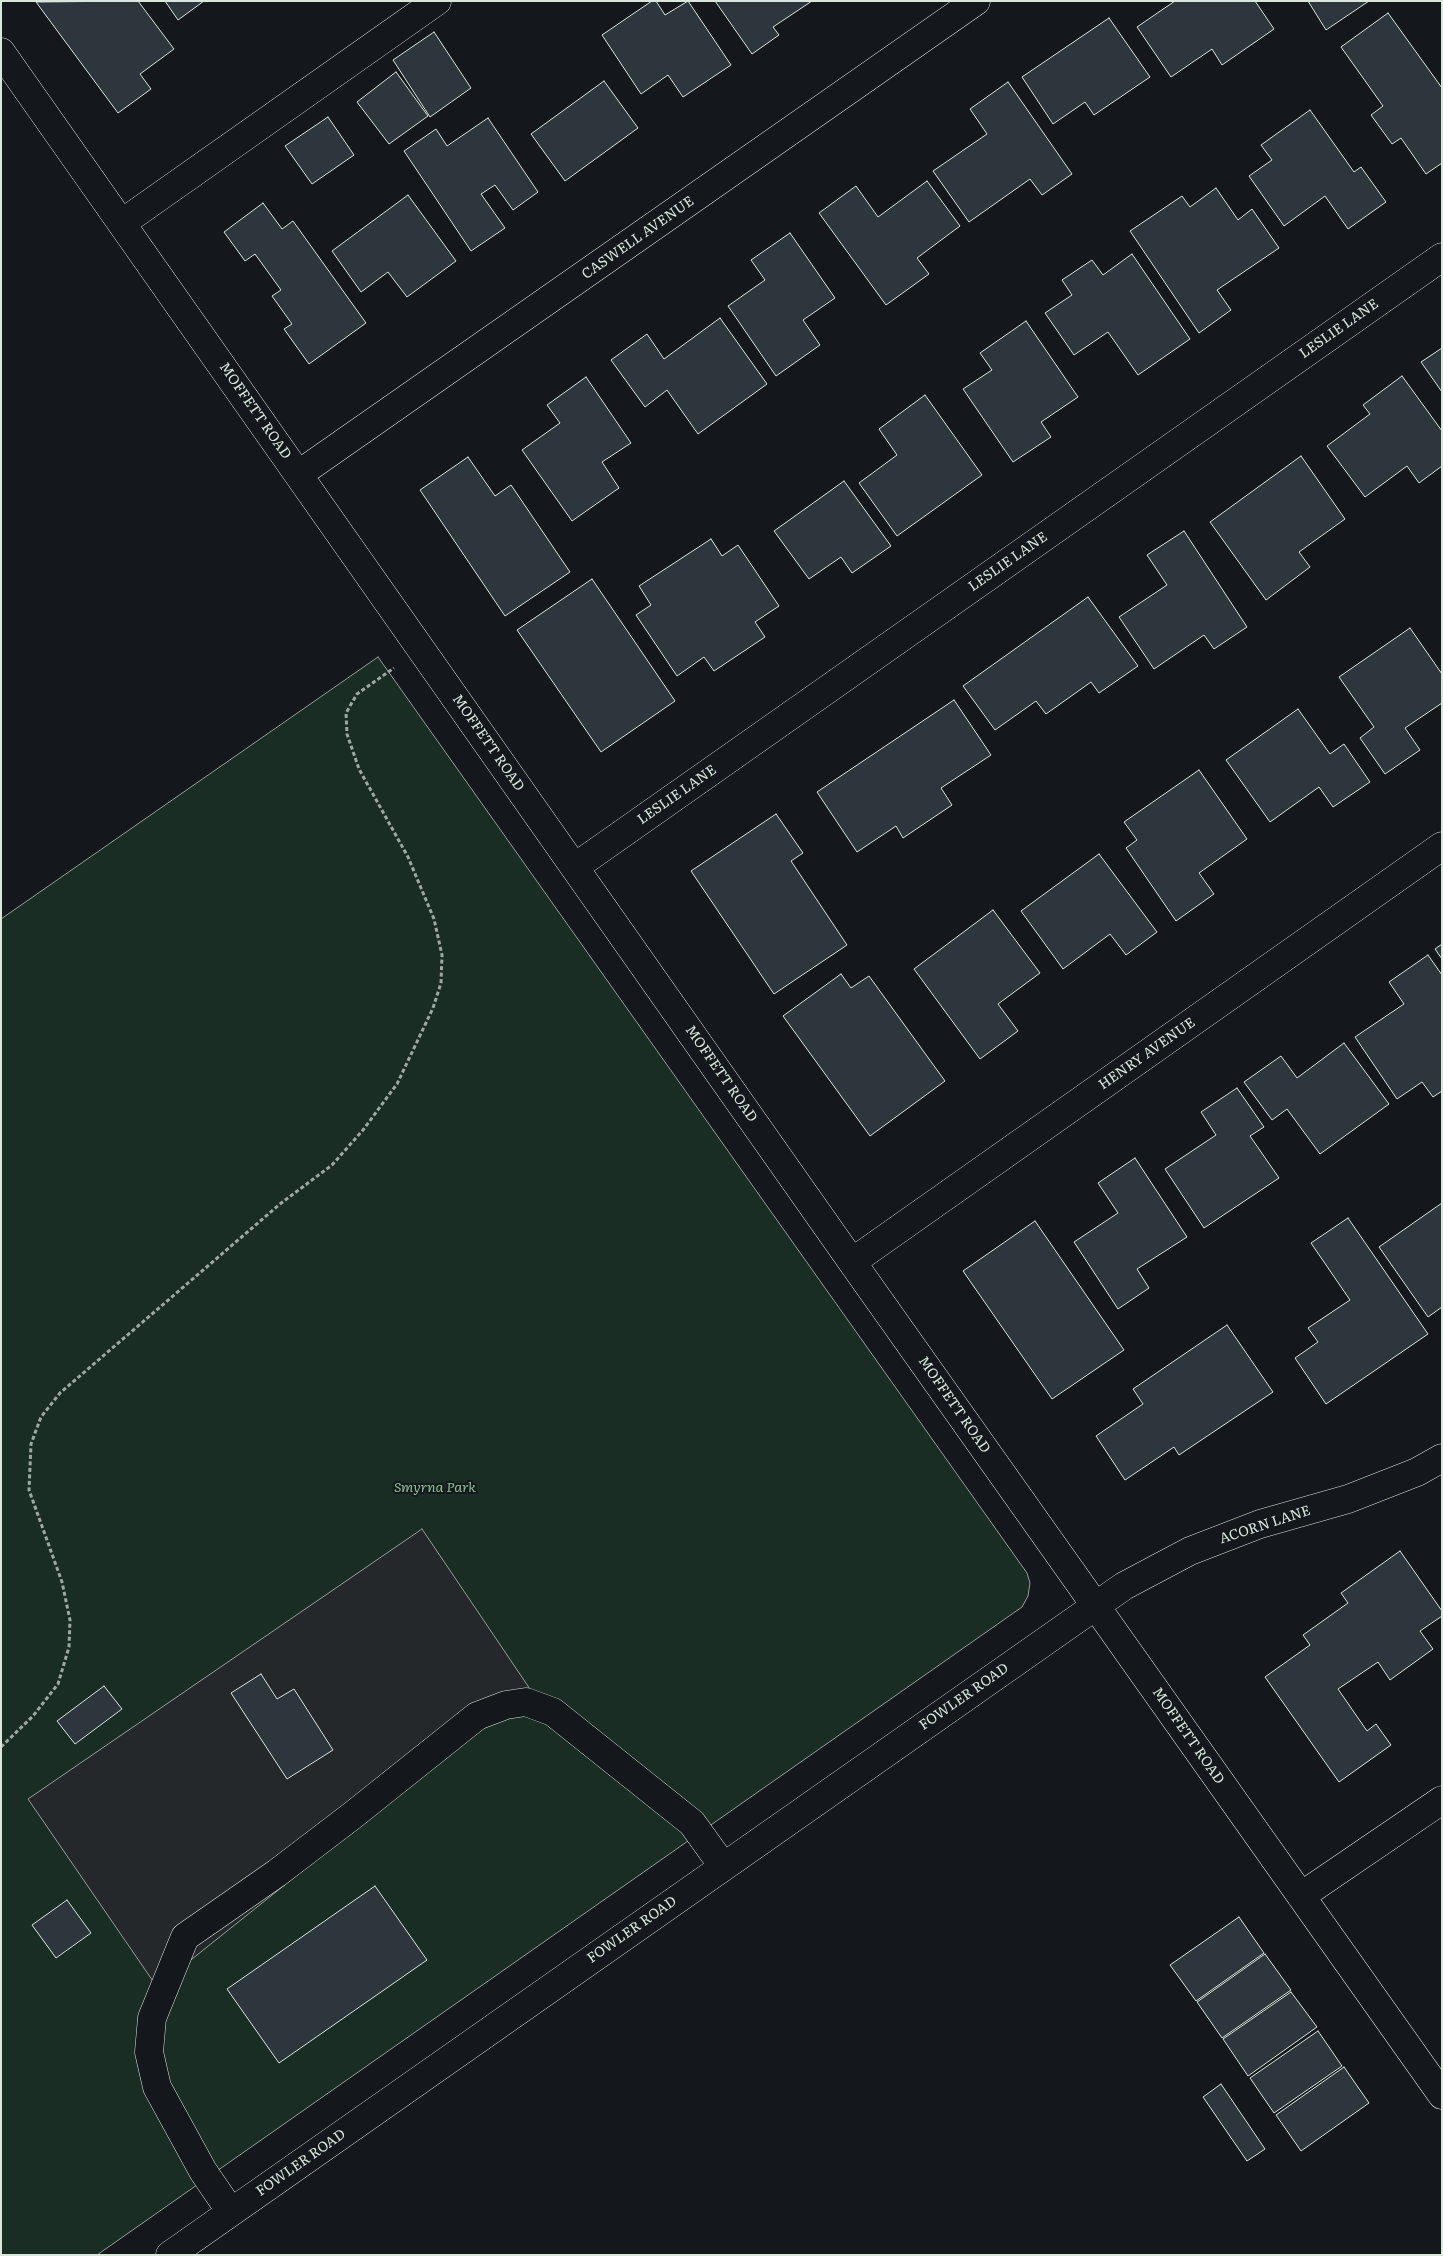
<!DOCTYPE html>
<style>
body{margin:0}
#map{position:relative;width:1443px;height:2256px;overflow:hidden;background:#14181c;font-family:Literata,serif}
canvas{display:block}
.frame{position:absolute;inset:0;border:2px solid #d8e6dc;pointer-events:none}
</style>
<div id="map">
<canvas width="1443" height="2256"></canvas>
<div class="frame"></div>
</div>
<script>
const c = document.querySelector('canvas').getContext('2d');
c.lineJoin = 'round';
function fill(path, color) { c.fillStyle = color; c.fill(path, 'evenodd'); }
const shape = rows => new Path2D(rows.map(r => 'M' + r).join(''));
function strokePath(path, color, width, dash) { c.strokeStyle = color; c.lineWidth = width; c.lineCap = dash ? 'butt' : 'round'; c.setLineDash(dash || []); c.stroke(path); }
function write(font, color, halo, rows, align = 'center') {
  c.font = font + ' Literata,serif'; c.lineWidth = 4; c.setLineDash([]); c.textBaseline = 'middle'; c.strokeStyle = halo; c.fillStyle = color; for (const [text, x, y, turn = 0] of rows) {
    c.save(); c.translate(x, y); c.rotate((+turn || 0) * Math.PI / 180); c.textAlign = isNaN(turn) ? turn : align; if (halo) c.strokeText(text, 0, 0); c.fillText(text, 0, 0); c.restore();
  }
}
const green = shape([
 [378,657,1027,1573,1030,1583,1028,1596,1022,1607,97,2255,1,2255,1,919,378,657]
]);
fill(green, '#1a2d24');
strokePath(green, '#939e99', 1);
const parking = shape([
 [422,1529,530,1689,157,1987,28,1799,422,1529]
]);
fill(parking, '#24282b');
strokePath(parking, '#939e99', 1);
const building = shape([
 [138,1,174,49,140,74,151,89,118,113,36,2,138,1],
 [165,1,204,1,178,20,165,1],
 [652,1,656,1,665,15,688,1,731,65,683,97,668,75,641,94,602,35,652,1],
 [715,1,812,1,773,27,779,35,752,54,715,1],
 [1175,1,1255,1,1274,29,1222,65,1212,49,1171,77,1137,27,1175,1],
 [1308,1,1369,1,1326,30,1308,1],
 [1388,13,1442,88,1442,163,1426,174,1401,138,1392,144,1371,115,1383,106,1341,47,1388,13],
 [1109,18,1150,77,1094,115,1085,102,1053,124,1022,77,1109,18],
 [434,32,471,88,430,117,393,60,434,32],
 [396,72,428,116,389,144,357,102,396,72],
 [604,81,638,128,565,181,531,134,604,81],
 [1008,82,1072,174,1042,195,1030,179,969,222,933,171,987,134,970,109,1008,82],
 [1310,110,1354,172,1361,167,1386,202,1348,229,1325,196,1284,226,1249,176,1272,160,1261,145,1310,110],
 [328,117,354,155,312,184,285,146,328,117],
 [488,118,538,192,513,210,495,185,481,194,505,228,471,251,404,151,436,129,447,146,488,118],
 [927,181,960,226,917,258,929,274,886,305,819,213,856,186,878,217,927,181],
 [1216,188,1238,220,1252,209,1279,248,1217,290,1231,310,1199,333,1130,231,1182,196,1190,207,1216,188],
 [408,195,456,261,407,297,388,272,361,292,332,251,408,195],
 [263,203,282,229,293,221,366,323,309,364,284,329,292,324,272,296,281,290,255,254,245,261,224,232,263,203],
 [790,233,835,298,803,320,820,345,776,376,728,306,765,280,751,260,790,233],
 [1132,254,1190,339,1138,375,1108,332,1074,355,1045,313,1072,295,1062,280,1092,260,1103,275,1132,254],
 [720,318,767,384,698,434,667,390,645,407,611,360,647,334,664,359,720,318],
 [1026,321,1078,397,1041,422,1051,437,1013,462,963,389,992,370,980,353,1026,321],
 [1442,348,1442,392,1421,362,1442,348],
 [1402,376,1442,431,1442,466,1419,483,1407,466,1365,497,1327,446,1370,414,1363,405,1402,376],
 [586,377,631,443,602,462,619,488,572,521,522,450,560,423,547,405,586,377],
 [925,395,982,475,897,536,859,483,897,455,879,429,925,395],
 [1301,456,1345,519,1299,552,1310,567,1266,600,1210,522,1301,456],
 [468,457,495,496,511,485,570,572,505,616,420,490,468,457],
 [844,481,891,546,852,573,841,557,809,579,774,531,844,481],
 [1184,531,1247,627,1214,649,1204,635,1154,669,1119,617,1167,585,1147,555,1184,531],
 [711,539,722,556,738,545,779,606,755,622,765,637,714,671,704,657,677,676,636,615,651,605,639,586,711,539],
 [592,579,675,701,601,752,517,630,592,579],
 [1088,597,1138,666,1099,693,1091,682,1046,714,1036,701,995,730,963,686,1088,597],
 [1410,628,1442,674,1442,703,1405,728,1420,750,1385,774,1360,738,1374,727,1339,677,1410,628],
 [954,700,991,755,941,788,952,805,903,838,896,826,857,852,817,792,954,700],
 [1298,709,1330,754,1344,744,1370,782,1333,807,1319,787,1270,822,1226,760,1298,709],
 [1199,770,1247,839,1199,873,1214,894,1176,921,1126,848,1137,840,1124,822,1199,770],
 [776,814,803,853,791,861,847,945,774,994,691,871,776,814],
 [1099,854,1157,932,1126,955,1110,934,1063,969,1021,911,1099,854],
 [993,910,1040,973,998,1004,1018,1031,980,1059,914,969,993,910],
 [1442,944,1442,959,1435,949,1442,944],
 [1428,955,1442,975,1442,1091,1433,1097,1422,1082,1397,1099,1355,1037,1404,1004,1389,982,1428,955],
 [841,974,851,988,869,976,945,1081,870,1136,783,1016,841,974],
 [1344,1043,1389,1104,1320,1154,1287,1109,1272,1120,1244,1082,1281,1056,1297,1078,1344,1043],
 [1237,1088,1264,1127,1250,1136,1279,1178,1204,1228,1165,1169,1216,1135,1201,1112,1237,1088],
 [1135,1158,1187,1237,1137,1269,1149,1288,1118,1309,1074,1242,1118,1213,1098,1183,1135,1158],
 [1442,1203,1442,1307,1428,1317,1379,1247,1442,1203],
 [1348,1218,1428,1334,1326,1404,1295,1358,1318,1342,1308,1328,1350,1300,1311,1243,1348,1218],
 [1035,1221,1124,1350,1052,1399,963,1271,1035,1221],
 [1227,1325,1273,1392,1179,1455,1174,1447,1125,1480,1096,1436,1143,1404,1133,1389,1227,1325],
 [1400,1551,1442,1611,1442,1616,1420,1631,1433,1649,1390,1680,1378,1662,1338,1689,1367,1731,1376,1724,1391,1745,1339,1782,1265,1677,1310,1645,1303,1635,1348,1603,1341,1593,1400,1551],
 [261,1674,277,1699,294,1689,333,1750,287,1779,231,1693,261,1674],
 [104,1686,122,1709,75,1744,57,1721,104,1686],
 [375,1886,427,1960,279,2063,227,1989,375,1886],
 [67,1900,91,1933,56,1958,32,1925,67,1900],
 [1239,1917,1264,1953,1196,2001,1170,1965,1239,1917],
 [1265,1954,1291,1990,1222,2038,1197,2002,1265,1954],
 [1291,1992,1317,2027,1248,2076,1223,2039,1291,1992],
 [1318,2031,1342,2066,1274,2113,1250,2078,1318,2031],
 [1344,2067,1369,2103,1301,2151,1276,2115,1344,2067],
 [1221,2084,1265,2149,1247,2161,1203,2097,1221,2084]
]);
fill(building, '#2c363c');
strokePath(building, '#d8e6dc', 1);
const minor = shape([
 [1,52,852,1262,1442,2095],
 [122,223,437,1],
 [299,474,976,1],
 [575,867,1442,257],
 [852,1262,1442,846],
 [1301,1896,1442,1800],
 [231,2212,203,2171,157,2087,149,2052,152,2018,185,1937,277,1873,353,1815,477,1716,506,1705,526,1702,553,1712,692,1823,723,1866],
 [170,2255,1124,1586,1190,1551,1260,1524,1348,1499,1417,1472,1442,1458]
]);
strokePath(minor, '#d8e6dc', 29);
strokePath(shape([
 [1,1747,33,1716,58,1684,69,1647,70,1620,62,1582,29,1490,31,1444,41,1417,60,1393,280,1204,332,1165,363,1130,397,1084,433,1008,441,983,442,955,434,919,408,857,359,769,347,734,346,713,357,694,394,668]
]), '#9da8a2', 3, [4, 2.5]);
strokePath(minor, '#14181c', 28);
write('14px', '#d8e6dc', '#14181c', [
 ["CASWELL AVENUE",638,238,-35],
 ["LESLIE LANE",1339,329,-35],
 ["MOFFETT ROAD",255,411,55],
 ["LESLIE LANE",1008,562,-35],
 ["MOFFETT ROAD",488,743,55],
 ["LESLIE LANE",677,795,-35],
 ["HENRY AVENUE",1147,1054,-35],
 ["MOFFETT ROAD",721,1074,55],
 ["MOFFETT ROAD",954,1405,55],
 ["ACORN LANE",1265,1525,-18],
 ["FOWLER ROAD",964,1697,-35],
 ["MOFFETT ROAD",1188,1736,55],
 ["FOWLER ROAD",632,1930,-35],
 ["FOWLER ROAD",301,2163,-35]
]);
write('italic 14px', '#8ac095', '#14181c', [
 ["Smyrna Park",435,1488]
]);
</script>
